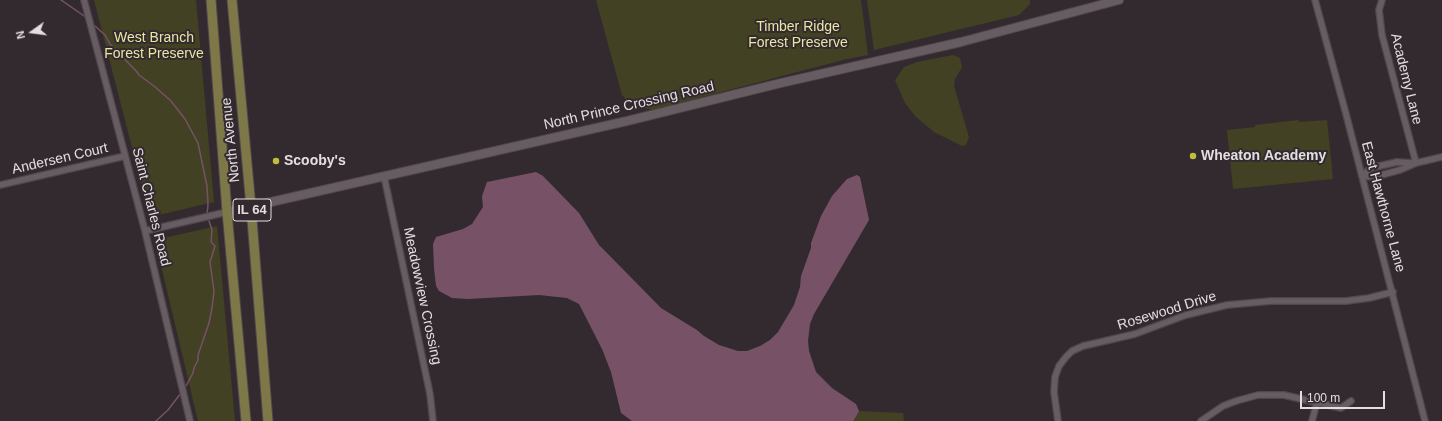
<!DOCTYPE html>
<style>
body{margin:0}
#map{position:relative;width:1442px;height:421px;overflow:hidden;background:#332a2f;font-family:Helvetica,sans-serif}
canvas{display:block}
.north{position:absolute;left:12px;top:12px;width:40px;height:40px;-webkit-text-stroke:3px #332a2f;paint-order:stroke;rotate:256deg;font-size:11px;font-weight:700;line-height:16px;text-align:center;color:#e4dde1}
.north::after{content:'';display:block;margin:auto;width:14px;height:18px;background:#e4dde1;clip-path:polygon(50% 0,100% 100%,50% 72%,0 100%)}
.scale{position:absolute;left:1300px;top:391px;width:85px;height:18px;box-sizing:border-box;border:2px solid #e4dde1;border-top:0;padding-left:5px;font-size:12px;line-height:14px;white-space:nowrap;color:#e4dde1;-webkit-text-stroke:3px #332a2f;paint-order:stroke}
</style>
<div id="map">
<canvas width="1442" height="421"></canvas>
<div class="north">N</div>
<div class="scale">100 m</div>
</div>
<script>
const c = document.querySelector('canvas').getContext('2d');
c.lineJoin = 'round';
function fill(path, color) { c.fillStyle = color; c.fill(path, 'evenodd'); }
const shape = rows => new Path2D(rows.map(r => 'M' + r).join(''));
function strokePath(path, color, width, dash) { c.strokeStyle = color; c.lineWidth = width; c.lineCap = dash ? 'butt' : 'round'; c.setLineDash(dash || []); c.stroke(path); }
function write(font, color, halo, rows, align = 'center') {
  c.font = font + ' Helvetica,sans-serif'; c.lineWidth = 4; c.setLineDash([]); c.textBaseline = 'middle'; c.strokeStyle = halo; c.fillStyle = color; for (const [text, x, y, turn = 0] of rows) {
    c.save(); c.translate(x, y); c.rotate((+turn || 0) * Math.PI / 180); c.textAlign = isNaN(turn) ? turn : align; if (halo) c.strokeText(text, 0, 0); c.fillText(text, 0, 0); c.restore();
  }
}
fill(shape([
 [94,0,196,0,214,202,150,217],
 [596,0,861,0,868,55,847,59,653,110,636,106,628,102,622,95],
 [867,0,1030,0,1030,4,1019,15,874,50],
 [953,55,960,58,962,67,955,79,954,86,969,137,966,145,962,146,934,132,916,117,905,103,895,80,904,67,917,62],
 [1299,120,1299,122,1327,120,1333,179,1233,189,1227,130,1255,127,1255,125],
 [217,226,235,421,198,421,155,240],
 [859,411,903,413,904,421,853,421]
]), '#424123');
fill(shape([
 [536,172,543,176,579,213,599,245,606,252,661,308,697,330,704,336,719,345,738,351,747,351,760,346,770,340,778,332,794,305,800,287,801,276,811,248,811,243,821,216,832,196,847,179,857,175,860,177,869,220,814,314,810,324,808,341,809,351,816,372,832,388,856,404,859,411,854,420,853,421,632,421,621,413,611,372,602,349,579,304,567,298,539,295,468,299,452,298,439,291,436,286,434,268,433,244,436,237,463,229,472,224,483,207,482,196,487,182]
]), '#775267');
strokePath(shape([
 [61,0,87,18],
 [95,26,105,35,110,44,137,72,139,75,154,86,171,101,185,119,198,143,207,186,208,205,207,214],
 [186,386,193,373,194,368,198,360,198,355,209,323,212,308,214,291,210,262,215,246,211,242,212,230,209,221],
 [156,421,168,410,181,393]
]), '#775267', 1.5);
const street = shape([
 [84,0,145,231,190,421],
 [1315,0,1346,114,1425,421],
 [1382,0,1379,10,1382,35,1416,163],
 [384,176,430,394,433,421],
 [1362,176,1374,177,1400,170,1416,163,1442,157],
 [1362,176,1371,168,1397,162,1413,163],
 [0,185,125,156],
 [145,231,227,212],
 [1058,421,1054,392,1055,377,1059,366,1066,357,1072,351,1083,346,1135,334,1186,315,1227,305,1271,301,1346,301,1369,298,1393,292],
 [1201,421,1223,406,1236,401,1258,395,1284,395,1341,408,1351,401],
 [1312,421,1317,402]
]);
const secondary = shape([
 [227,212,627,121,781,83,961,42,1119,0]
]);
const primary = shape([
 [211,0,227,212,246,421],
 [232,0,251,207,268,421]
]);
strokePath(street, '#4f474c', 8);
strokePath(secondary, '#4f474c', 10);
strokePath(primary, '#4f474c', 11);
strokePath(street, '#675c62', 5.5);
strokePath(secondary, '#675c62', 8);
strokePath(primary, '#7e7849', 9);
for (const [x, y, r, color] of [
 [1193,156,4,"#c2bd3f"],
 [276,161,4,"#c2bd3f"]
]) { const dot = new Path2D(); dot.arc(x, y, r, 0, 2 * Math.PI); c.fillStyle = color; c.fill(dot); strokePath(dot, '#332a2f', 1.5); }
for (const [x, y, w] of [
 [252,210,38]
]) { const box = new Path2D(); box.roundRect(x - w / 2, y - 11, w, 22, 3); c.fillStyle = '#332a2f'; c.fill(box); strokePath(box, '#e4dde1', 1); }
write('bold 13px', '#e4dde1', null, [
 ["IL 64",252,210]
]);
write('14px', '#e8e7a1', '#332a2f', [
 ["Timber Ridge",798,27],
 ["Forest Preserve",798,43],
 ["West Branch",154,38],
 ["Forest Preserve",154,54]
]);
write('14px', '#e4dde1', '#332a2f', [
 ["Academy Lane",1406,79,76],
 ["North Prince Crossing Road",629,106,-13],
 ["North Avenue",231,140,-96],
 ["Andersen Court",60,159,-13],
 ["Saint Charles Road",151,207,76],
 ["East Hawthorne Lane",1383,207,75],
 ["Meadowview Crossing",422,296,78],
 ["Rosewood Drive",1167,311,-17]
]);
write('bold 14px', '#e4dde1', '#332a2f', [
 ["Wheaton Academy",1201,156],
 ["Scooby's",284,161]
], 'left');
</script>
